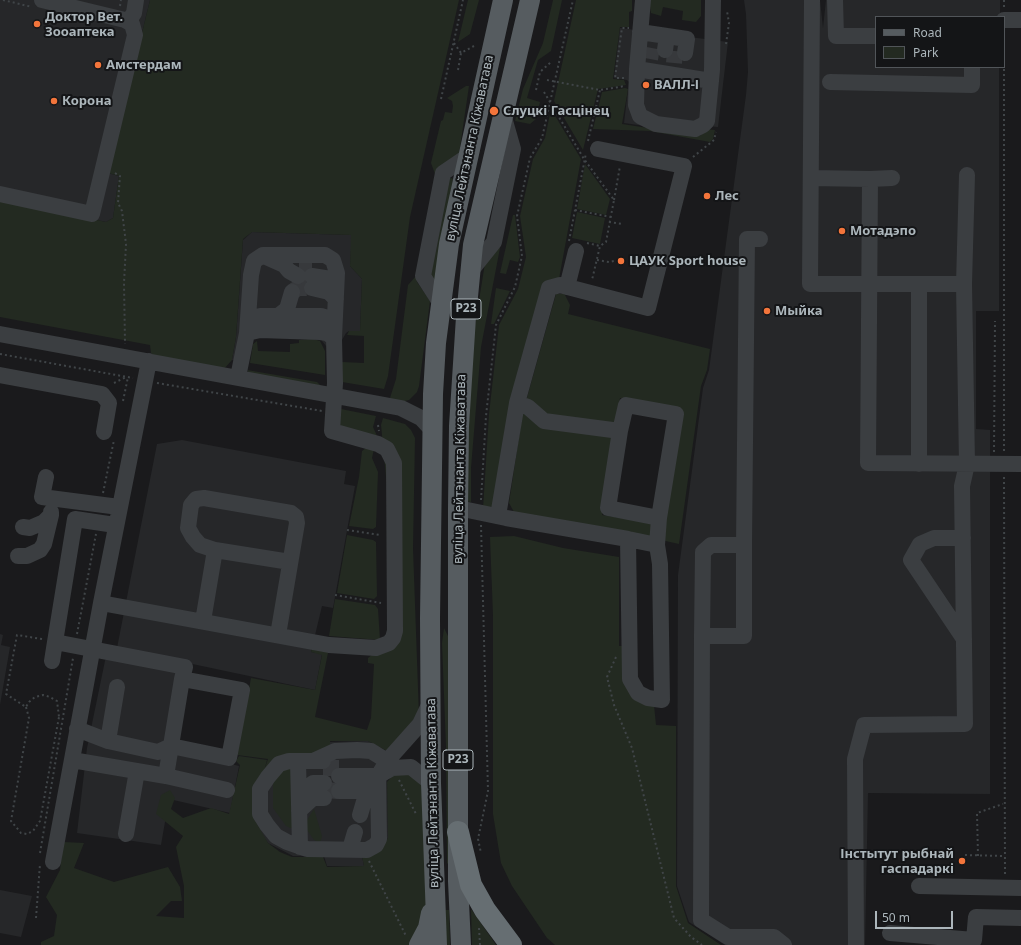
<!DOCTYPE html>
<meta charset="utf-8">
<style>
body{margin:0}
#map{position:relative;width:1021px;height:945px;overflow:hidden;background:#1a1a1c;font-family:"Noto Sans",sans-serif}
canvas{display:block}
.legend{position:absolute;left:875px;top:16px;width:130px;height:52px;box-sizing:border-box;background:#141517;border:1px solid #515559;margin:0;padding:5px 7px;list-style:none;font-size:12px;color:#acb6bb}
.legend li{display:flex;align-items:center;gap:8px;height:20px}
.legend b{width:20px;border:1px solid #515559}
.scale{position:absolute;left:875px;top:911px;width:78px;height:18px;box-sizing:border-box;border:2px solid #acb6bb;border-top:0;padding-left:5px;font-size:12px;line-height:14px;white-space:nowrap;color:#acb6bb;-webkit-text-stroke:3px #141517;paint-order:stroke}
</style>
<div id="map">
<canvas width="1021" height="945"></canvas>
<ul class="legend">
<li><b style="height:5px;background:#565c60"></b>Road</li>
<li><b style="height:11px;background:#232a21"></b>Park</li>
</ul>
<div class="scale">50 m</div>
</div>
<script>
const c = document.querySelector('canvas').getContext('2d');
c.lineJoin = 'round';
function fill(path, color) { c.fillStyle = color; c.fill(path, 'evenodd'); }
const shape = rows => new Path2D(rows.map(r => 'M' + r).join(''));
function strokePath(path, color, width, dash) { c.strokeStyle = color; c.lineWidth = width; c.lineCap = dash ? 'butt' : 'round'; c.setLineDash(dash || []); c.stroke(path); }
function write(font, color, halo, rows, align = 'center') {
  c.font = font + ' "Noto Sans",sans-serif'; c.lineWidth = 4; c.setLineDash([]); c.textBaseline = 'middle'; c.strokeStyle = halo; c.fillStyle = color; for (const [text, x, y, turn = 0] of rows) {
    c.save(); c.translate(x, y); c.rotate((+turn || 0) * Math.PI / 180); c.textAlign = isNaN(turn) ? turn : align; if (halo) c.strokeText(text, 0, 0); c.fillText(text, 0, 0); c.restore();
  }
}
fill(shape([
 [0,0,150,0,108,173,119,176,113,218,106,222,0,199],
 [744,0,820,0,823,28,826,0,1000,0,1000,17,876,17,876,67,999,67,999,311,976,311,976,429,990,430,990,794,868,793,865,945,725,945,689,922,677,886,678,575,703,388,709,370,746,95,748,72,746,14],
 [620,28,728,42,718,127,706,126,700,134,624,123,629,82,627,80,614,78],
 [252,232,352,235,350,266,362,279,360,331,349,331,346,333,342,340,326,346,319,337,258,336,253,340,248,363,232,360,236,337,243,240],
 [182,440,346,471,344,484,355,486,333,608,322,606,311,652,322,654,315,690,117,648,157,444],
 [0,634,3,635,1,645,10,647,0,705],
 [106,656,191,673,177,750,239,766,230,813,169,799,161,845,77,833,87,748],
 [368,741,387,751,388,838,381,848,362,856,364,866,327,866,324,856,293,856,268,843,260,832,256,821,256,790,330,747,330,742],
 [0,890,32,896,21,937,0,933]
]), '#262729');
fill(shape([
 [150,0,459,0,410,217,388,376,384,389,342,382,342,362,364,363,364,336,347,335,349,331,360,331,362,279,350,266,351,235,252,232,243,239,236,337,232,360,223,370,157,359,151,353,150,345,0,317,0,199,106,222,113,218,119,176,108,173],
 [468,0,479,0,470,34,458,42],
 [553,0,562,0,551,51,538,60,527,98,540,102,536,119,530,124,515,121,523,89,543,43],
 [576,0,632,0,632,11,629,12,629,27,620,27,613,79,624,80,626,85,598,89,583,150,554,101],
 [649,0,701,0,701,16,696,22,682,20,683,11,663,7,661,16,651,13],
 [466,86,469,86,459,154,435,174,431,163,441,121,443,120,445,112,452,113,453,106,452,101,447,98],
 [625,88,628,89,622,124,700,136,705,129,715,130,713,139,710,142,650,131,593,129,602,92],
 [551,109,581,159,559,279,494,506,483,509,489,414,499,325,518,289,526,257,520,216,533,159,545,138],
 [585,164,610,199,606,215,577,209],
 [449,177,453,179,435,281,429,282],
 [577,212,605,218,600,244,572,238],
 [513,215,515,215,520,257,518,262,510,260,506,274,500,273],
 [496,247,500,248,481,347,471,468,471,502,465,501,473,338,485,263],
 [416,276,417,282,430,301,419,386,417,392,409,400,401,402,389,401,396,379,408,285],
 [496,288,510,291,494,324,491,324],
 [563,291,570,305,568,314,710,349,707,370,701,386,679,544,661,540,680,408,620,398,615,426,547,417,526,401,556,294,562,294],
 [313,339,320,341,325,351,325,375,250,363,253,344,257,341,258,351,290,352,290,344,299,343,299,340],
 [247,370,317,382,321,386,251,375],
 [341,409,376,416,373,427,378,438,341,430,337,412],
 [523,410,614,436,602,515,648,522,651,524,651,537,514,512,509,503],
 [383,418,405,424,411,430,415,438,413,548,419,716,387,751,368,741,330,741,330,747,317,754,285,754,256,790,256,822,268,843,280,852,292,857,323,857,327,867,364,866,362,856,381,849,388,838,387,782,394,774,406,771,425,783,427,901,424,914,410,945,41,945,41,942,54,936,57,915,46,897,60,870,63,842,84,843,74,868,114,882,168,867,180,887,182,901,171,901,156,916,184,918,184,886,176,847,183,836,156,814,161,795,170,790,175,798,171,809,183,818,211,808,229,814,240,765,236,761,239,756,267,760,264,771,268,759,237,755,251,678,315,690,322,655,311,652,313,644,329,648,315,717,367,730,371,718,374,664,368,663,368,658,401,631,381,425],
 [366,448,374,449,372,458,378,472,376,527,373,529,349,526,359,477,362,451],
 [347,535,373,540,376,542,377,596,374,599,337,593],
 [514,536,563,548,619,557,619,646,625,646,626,681,654,705,656,725,676,726,676,886,688,923,721,945,555,945,547,938,512,886,501,863,493,814,493,616,490,537],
 [335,599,375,605,378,609,380,640,329,636],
 [444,628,449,638,449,865,447,863,446,747,442,643],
 [294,765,295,828,290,828,286,826,273,808,273,783,279,772],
 [314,809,322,836,320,843,314,840,307,830,307,820],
 [471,909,492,939,496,945,472,945],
 [445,910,449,910,450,945,446,945]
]), '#232a21');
strokePath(shape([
 [650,59,652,48],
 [674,63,675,51],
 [299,266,312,266],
 [292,292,298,288,312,288],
 [323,768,339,768],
 [324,790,339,791]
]), '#37393c', 16, [16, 8]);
strokePath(shape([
 [3,0,32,7],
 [1004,0,1004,7],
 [120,6,121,0],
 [454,43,461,53,474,46],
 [726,44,729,23,727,11],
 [458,70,461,53],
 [624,78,615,78,622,28,629,28],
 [547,80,600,90,625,86],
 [536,90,540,72,551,62],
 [544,92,584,159,614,200,606,242,600,246,592,280],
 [441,99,463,0],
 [588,141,600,90],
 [693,157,714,140,716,132],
 [115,173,120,176,118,203,122,211,126,244,124,283,125,344],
 [614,200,620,166],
 [575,210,611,217],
 [609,222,622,224],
 [569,241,586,153],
 [587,243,600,246],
 [597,260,609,262,614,261],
 [0,354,133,378],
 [114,383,126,377],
 [157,383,322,411],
 [123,401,128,377],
 [378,425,379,431],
 [1004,451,1004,33],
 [994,452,995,321],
 [1004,477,1005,875],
 [103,493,114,440],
 [481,500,486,416,496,325,515,287,522,256,517,216,530,158,542,138,573,0],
 [481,525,488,791,478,839,481,853],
 [347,530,380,535],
 [335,595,381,603],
 [77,634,96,534],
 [42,639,17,635,6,694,26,707,29,702,35,697,43,695,50,697,57,701,59,717],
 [616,657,607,677,614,705,632,748,674,918,691,937,702,945],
 [26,707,29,718,11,821,21,833,27,834,33,831,40,821,59,717],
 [399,780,416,814],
 [40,853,73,658],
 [965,855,1004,856],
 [978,856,977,813,1003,804],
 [369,861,406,936],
 [36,918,40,864],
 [479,928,480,945]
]), '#404548', 2, [2, 3]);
strokePath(shape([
 [643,0,637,69,636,105,640,116,656,124,695,129,703,125,707,121,712,70,713,0],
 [812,0,810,284,964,284,967,464,962,486,965,724,864,725,855,759,856,945],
 [835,0,836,36,876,36],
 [125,20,130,19,134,13,136,0],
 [1004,20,1021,20],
 [640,32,687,39,685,53],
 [665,50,667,36],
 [637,69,711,81],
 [830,82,972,85,972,67],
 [811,178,870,179,868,463,1021,464],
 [870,179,892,178],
 [0,194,92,214,135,35,132,24,125,20,42,0],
 [266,257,284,265,289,271,298,276],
 [470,272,494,242,513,149,503,114],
 [312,276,331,279,336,285],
 [919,284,919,464],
 [964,284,967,175],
 [567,287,576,251],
 [312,288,329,292,336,299],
 [441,304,423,276,443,173,468,156],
 [278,316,287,309,292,292],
 [249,321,260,316,321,316,334,320],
 [247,333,260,330,320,332,327,333,334,338],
 [0,334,401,408,421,418,433,431],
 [0,375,102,394,109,403,104,432],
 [517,403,528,407,544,421,620,431,608,508,659,518,676,414,626,405,620,431],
 [46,477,42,497,119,507],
 [458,508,506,518,628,539,657,545,660,564,662,700,648,698,638,693,630,679,628,539],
 [498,516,517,403,549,288,560,285,648,308,684,166,598,149],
 [23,527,30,528,44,522,51,515,51,512],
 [963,538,934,538,920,544,911,560,964,639],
 [657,545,659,518],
 [744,545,747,239,760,239],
 [18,556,27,556,40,550,44,544,51,515],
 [101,603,329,645,376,648,389,643,393,638,395,631,394,463,387,449,378,444,332,431,335,383,334,338,337,273,333,260,325,255,263,255,254,261,251,275,247,333,238,377],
 [203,621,215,550],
 [278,635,297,523,296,517,291,513,204,498,196,499,191,505,188,528,193,537,200,545,215,550,290,562],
 [702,636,744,636,744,545,711,545,703,552,702,636,701,920,728,937,774,937,784,945],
 [52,661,55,642],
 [77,729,108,741,158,752,171,746,229,758,242,690,182,679,185,667,55,642,75,519,115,525],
 [108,741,117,687],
 [72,760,166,776,227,790],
 [298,761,300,847],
 [313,761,335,751,357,750,371,751,387,761],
 [323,761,289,761,279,764,268,777,260,789,260,814,267,825,276,836,287,842,307,849,367,850,376,845,379,839,378,776],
 [166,776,182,679],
 [339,776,378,776,392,768,411,767,431,783],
 [339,791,369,791],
 [299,795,313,783,324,783],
 [299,811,313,798,324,798],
 [360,815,365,798,387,761,420,724,430,703],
 [126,834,137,771],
 [350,849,355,832],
 [53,862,101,603,149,361],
 [919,886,1021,888],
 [890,933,974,940,976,917,1021,918]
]), '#3b3e41', 16);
strokePath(shape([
 [419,945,428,928,431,913],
 [437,945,431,783,430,618,433,394,436,343,449,244,503,0],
 [461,945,458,881,458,508,459,426,466,317,473,245,530,0]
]), '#565c60', 20);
strokePath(shape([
 [458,832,471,885,485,910,511,945]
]), '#666e72', 22);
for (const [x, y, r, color] of [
 [37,24,4,"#f3753b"],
 [98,65,4,"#f3753b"],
 [646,85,4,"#f3753b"],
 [54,101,4,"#f3753b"],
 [494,111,5,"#f3753b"],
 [707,196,4,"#f3753b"],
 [842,231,4,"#f3753b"],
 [621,261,4,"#f3753b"],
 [767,311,4,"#f3753b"],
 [962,861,4,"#f3753b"]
]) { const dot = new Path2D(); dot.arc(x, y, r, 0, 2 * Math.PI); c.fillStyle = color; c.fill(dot); strokePath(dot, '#141517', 1.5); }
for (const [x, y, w] of [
 [466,309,30],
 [458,760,30]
]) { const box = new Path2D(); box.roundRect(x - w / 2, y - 10, w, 20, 3); c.fillStyle = '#141517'; c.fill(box); strokePath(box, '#acb6bb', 1); }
write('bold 12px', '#acb6bb', null, [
 ["Р23",466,309],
 ["Р23",458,760]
]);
write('bold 13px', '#acb6bb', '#141517', [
 ["Доктор Вет.",45,17],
 ["Зооаптека",45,32],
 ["Амстердам",106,65],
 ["ВАЛЛ-І",654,85],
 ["Корона",62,101],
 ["Слуцкі Гасцінец",503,111],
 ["Лес",715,196],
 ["Мотадэпо",850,231],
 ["ЦАУК Sport house",629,261],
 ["Мыйка",775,311],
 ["Інстытут рыбнай",954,854,"right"],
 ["гаспадаркі",954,869,"right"]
], 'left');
write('13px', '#acb6bb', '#141517', [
 ["вуліца Лейтэнанта Кіжаватава",470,148,-78],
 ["вуліца Лейтэнанта Кіжаватава",460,469,-89],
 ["вуліца Лейтэнанта Кіжаватава",433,793,-91]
]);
</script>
